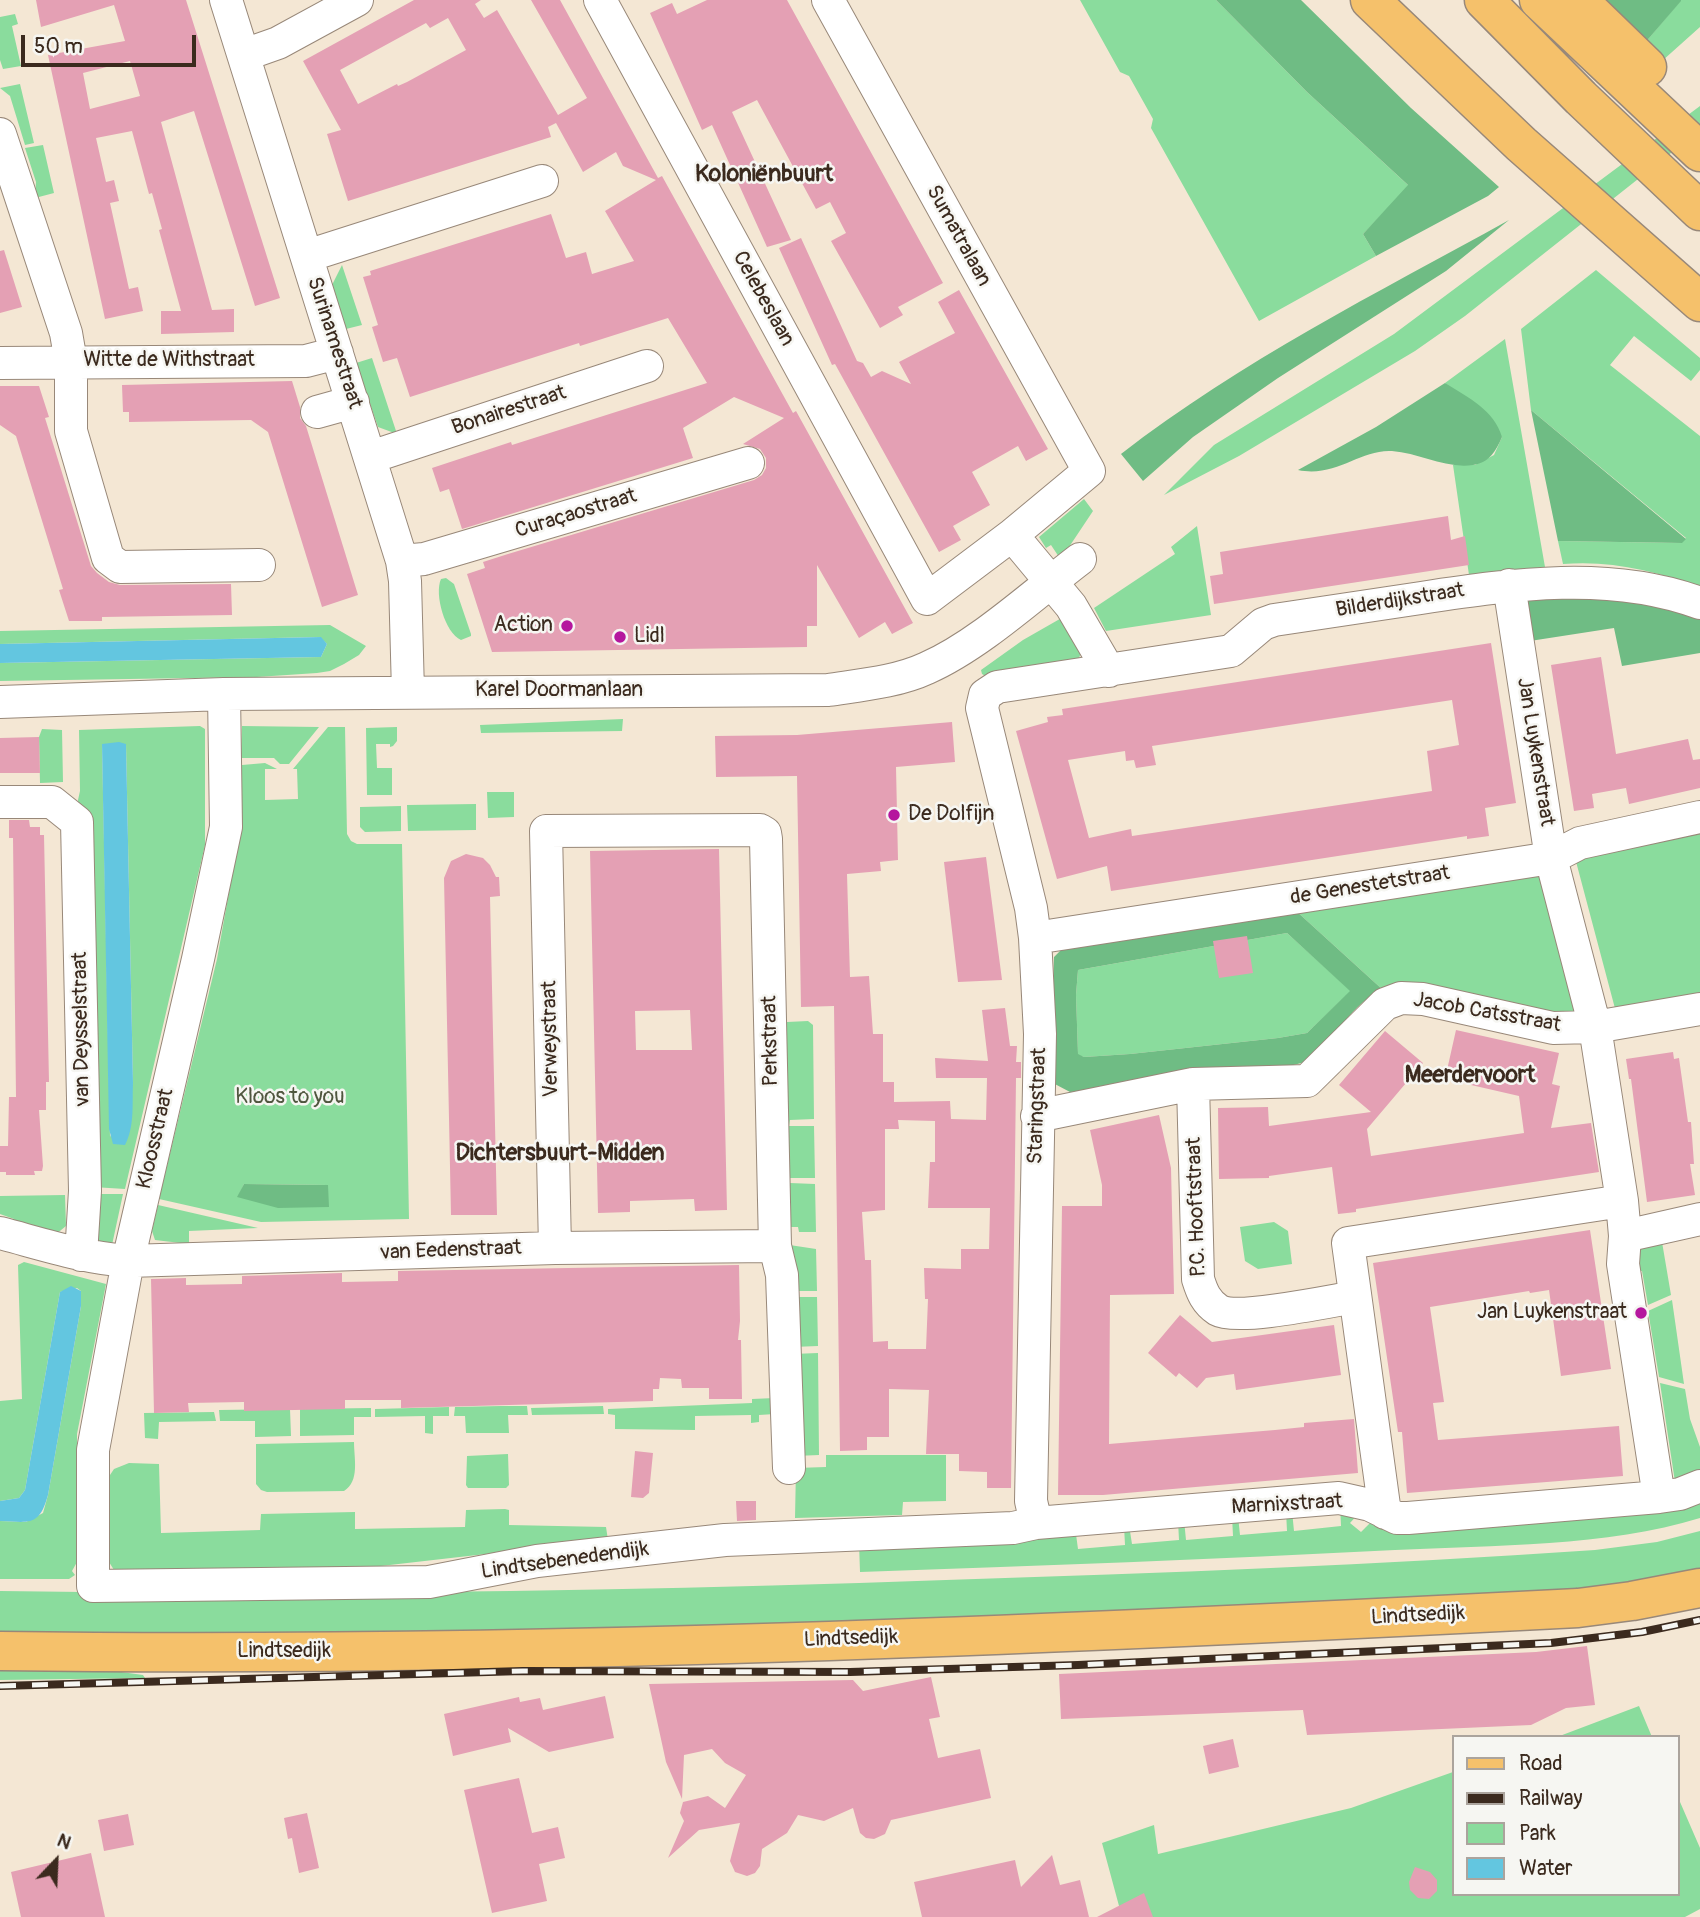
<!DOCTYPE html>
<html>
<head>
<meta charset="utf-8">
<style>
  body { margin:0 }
  #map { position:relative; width:1700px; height:1917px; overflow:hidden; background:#f4e7d4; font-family:Pangolin,sans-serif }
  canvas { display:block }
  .legend { position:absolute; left:1452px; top:1735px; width:228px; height:161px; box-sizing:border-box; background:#f6f6f2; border:2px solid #aba49d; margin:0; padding:9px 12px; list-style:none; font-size:21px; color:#3b2a1e }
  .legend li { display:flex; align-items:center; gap:14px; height:35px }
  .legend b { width:35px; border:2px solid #aba49d }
  .north { position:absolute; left:21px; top:1826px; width:70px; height:70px; -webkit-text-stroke:5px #f6f6f2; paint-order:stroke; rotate:23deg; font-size:19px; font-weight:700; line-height:28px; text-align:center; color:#3b2a1e }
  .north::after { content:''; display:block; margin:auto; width:24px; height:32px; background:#3b2a1e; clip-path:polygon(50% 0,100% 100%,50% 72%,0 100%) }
  .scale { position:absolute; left:21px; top:35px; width:175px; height:32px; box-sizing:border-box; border:4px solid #3b2a1e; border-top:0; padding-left:9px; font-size:21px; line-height:24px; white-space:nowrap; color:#3b2a1e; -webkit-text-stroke:5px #f6f6f2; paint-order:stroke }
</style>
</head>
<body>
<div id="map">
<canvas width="1700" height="1917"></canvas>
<ul class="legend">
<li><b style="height:9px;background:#f5c16b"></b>Road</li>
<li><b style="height:9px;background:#3b2a1e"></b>Railway</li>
<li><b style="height:19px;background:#8adc9d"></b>Park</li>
<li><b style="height:19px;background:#63c6e0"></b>Water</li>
</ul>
<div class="north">N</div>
<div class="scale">50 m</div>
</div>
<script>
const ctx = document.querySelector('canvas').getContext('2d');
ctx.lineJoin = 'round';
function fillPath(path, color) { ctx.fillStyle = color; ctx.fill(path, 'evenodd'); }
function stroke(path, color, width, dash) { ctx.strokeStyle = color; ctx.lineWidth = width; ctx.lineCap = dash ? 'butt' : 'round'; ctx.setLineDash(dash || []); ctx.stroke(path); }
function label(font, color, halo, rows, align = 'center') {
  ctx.font = font + ' Pangolin,sans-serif'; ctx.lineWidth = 5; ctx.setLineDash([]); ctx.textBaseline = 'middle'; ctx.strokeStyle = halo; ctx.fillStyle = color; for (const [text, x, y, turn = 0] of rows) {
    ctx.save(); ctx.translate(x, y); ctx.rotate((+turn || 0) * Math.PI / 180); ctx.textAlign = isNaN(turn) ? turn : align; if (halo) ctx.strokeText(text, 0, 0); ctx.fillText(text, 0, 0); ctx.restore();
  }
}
const green = new Path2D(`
  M1080 0H1216L1307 92 1409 186 1363 234 1376 256 1259 321 1151 128 1153 119 1129 76 1120 72Z
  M1681 0H1700V27L1662 61 1644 44Z
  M15 14 18 24 12 26 21 66 3 69 0 60V17Z
  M20 84 34 143 25 145 10 96 0 88Z
  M1700 106V130L1465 316 1415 351 1239 456 1164 495 1214 445 1394 334Z
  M43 145 54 193 35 198 36 182 25 148Z
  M342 265 362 325 346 329 332 285Z
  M1596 270 1700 358V370L1691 381 1634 336 1610 365 1700 436V587C1655 571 1611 560 1563 564L1558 541 1681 543 1686 538 1531 410 1521 329Z
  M1505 339 1545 567 1469 575 1453 465H1475L1494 455 1502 437 1445 383Z
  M372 358 397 434 378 427 356 363Z
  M1084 499 1093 511 1065 553 1059 557 1051 545 1046 548 1039 537Z
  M1197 526 1211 615 1106 631 1094 608 1175 554 1171 547Z
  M446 578 454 584 471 634V636L461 640C445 633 434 594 441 579Z
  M1065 616 1082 650 1079 658 1073 664 991 679 982 674 981 670 1023 640Z
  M330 625 366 646 359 655 344 664 330 671 317 673 257 677 0 681V663L321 657 327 644 320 637 0 644V631Z
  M623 719 622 731 481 733 480 725Z
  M200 726 205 729V845L125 1189 93 1187 98 1131V1065L91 1058 78 800 80 791 79 730ZM102 744H126L133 1083 110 1137Z
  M242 726 319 727 289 764H280L274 758H241Z
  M328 727H345L347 834 351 841 357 844H402L409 1219 261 1222 159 1199 217 959 242 820V765L265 763 277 769H265V800L298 799 297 769H293ZM244 1184 328 1185 238 1197Z
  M397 727V741L393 746 390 747V744H376L377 768H392V795H367L366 728Z
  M42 729 62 730 63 782 40 783 39 737Z
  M487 792H514V817L488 818Z
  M476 804V830L408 831 407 805Z
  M401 806V831L365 832 360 827V807Z
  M1700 832V1004L1617 1016 1574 854 1619 843 1630 849Z
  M1535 873 1549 880 1579 1003 1573 1014 1565 1018 1383 990 1294 909Z
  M1287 933 1351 991 1307 1033 1278 1038 1130 1054 1084 1057 1078 1055 1076 995 1078 970Z
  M808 1021 813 1025 814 1119 790 1120 789 1126H814L815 1178H790V1183L815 1184 816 1232H799L798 1227H783L789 1203 787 1065 780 1058V1028H787V1022Z
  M93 1194H123L112 1245 95 1242Z
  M65 1195 66 1226 55 1235 17 1226 14 1219 0 1214V1196Z
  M158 1205 258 1228 189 1231V1244L155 1240 152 1231Z
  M1274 1222 1288 1231 1292 1264 1258 1269 1245 1261 1240 1227Z
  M1662 1242 1671 1295 1648 1305 1642 1271H1639L1631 1249Z
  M783 1244 816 1249 817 1291H792Z
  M24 1262 106 1284 77 1434V1562L72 1571 75 1575 69 1579H0V1521L26 1522 43 1513 48 1495 81 1306V1291L77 1288 60 1292 25 1490 19 1498 0 1501V1401L22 1399 18 1265Z
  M792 1297H817L818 1346 793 1347Z
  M1672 1300 1684 1384 1659 1377 1648 1311Z
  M818 1353 819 1455 795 1456 793 1354Z
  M1660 1383 1685 1389 1690 1419 1700 1447V1472L1675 1482Z
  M775 1398V1414L759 1415V1422L751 1423V1415L695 1416V1430L615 1429V1415L608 1414V1409L752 1403V1399Z
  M501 1406H527L528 1415H508L509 1433H466L465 1416H454L455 1407Z
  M603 1406 604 1414 532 1415 531 1408Z
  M449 1407V1416H433V1434L425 1433V1416L375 1417V1409Z
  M371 1408V1417H354V1435L300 1436V1409Z
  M290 1409 291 1436 255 1437V1421H220L219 1410Z
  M214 1412 216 1421 159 1422 158 1439 145 1438 144 1413Z
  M354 1442C354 1459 360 1481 344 1491L267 1492 261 1490 256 1484V1444Z
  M508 1454 509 1485 506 1488H468L466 1485 467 1456Z
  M826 1455H946V1501L903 1502 902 1515 795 1518 796 1468 826 1467Z
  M129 1463 159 1464 161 1533 260 1530 261 1514 355 1512V1529L465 1527 466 1510 505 1509 509 1510V1525L606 1527 608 1540 346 1570H114L109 1562 108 1478 114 1469Z
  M1700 1495V1518C1607 1547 1493 1545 1395 1550 1217 1559 1038 1566 860 1572L859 1543 1075 1527 1078 1549 1125 1545 1124 1526 1129 1525 1132 1544 1179 1540 1178 1521 1184 1520 1186 1540 1233 1536 1232 1516H1238L1240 1535 1287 1531 1286 1511H1292L1294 1531 1341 1526 1340 1504 1360 1512 1350 1523 1361 1532 1371 1522Z
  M1700 1531V1574L1651 1586 876 1634 0 1639V1591C315 1596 631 1591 946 1580 1163 1573 1379 1565 1595 1550L1657 1542Z
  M0 1665 92 1668 143 1675 145 1678 0 1680Z
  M1639 1706 1652 1737H1557Z
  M1453 1772V1894H1677V1795L1700 1848V1909L1685 1917H1122L1102 1843 1154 1825 1158 1854 1351 1808Z`);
const forest = new Path2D(`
  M1216 0H1301L1411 108 1499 187 1488 196 1376 256 1363 234 1408 185 1307 92Z
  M1596 0H1681V1L1644 44Z
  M1509 220 1446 271 1278 378 1193 437 1143 481 1121 454C1241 361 1377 293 1509 220Z
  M1445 383C1469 398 1494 410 1502 437 1496 451 1489 463 1473 465 1445 469 1420 453 1392 451 1360 449 1336 478 1298 470L1376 427Z
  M1531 410 1686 539 1682 543 1558 541Z
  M1609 594 1700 617V653L1622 666 1614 628 1530 641 1525 598Z
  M1294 909 1383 990C1350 1003 1337 1039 1310 1059 1305 1063 1296 1064 1289 1066L1125 1081 1088 1091 1070 1092 1051 1082 1054 957 1063 948ZM1287 933 1350 991 1307 1033 1278 1038 1130 1054 1084 1057 1078 1054 1076 995 1078 970Z
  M244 1184 328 1185 329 1207 278 1208 237 1197Z`);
const water = new Path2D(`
  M321 637 327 644 321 657 0 663V644Z
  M119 742 126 744 133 1083C132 1103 135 1126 125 1145L113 1144 109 1129 102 744Z
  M71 1286 81 1291V1306L48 1495C39 1527 30 1522 0 1521V1501L19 1498 25 1490 60 1292Z`);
const building = new Path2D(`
  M36 0H186L280 298 255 306 194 111 161 122 212 310 234 309V332L161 334V311H181L159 230 162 229 152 193 149 194 132 131 96 138 106 182 114 180 119 201 110 203 129 289 138 287 143 311 105 319 48 55 125 41 114 5 41 27ZM130 61 140 96 90 109 83 73Z
  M414 0H481L475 4 484 18 497 10 558 115 587 98 531 0H560L658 178 662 176 793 413 796 411 913 623 892 634 885 622 859 638 817 565V626H807V647L492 652 467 574 485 568 483 562 508 554 754 480 762 475 766 468V458L760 449 743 444 784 418 734 397 683 428 693 458 462 529 449 489 440 492 432 468 511 442 512 445 707 383 668 318 580 346 579 343 410 397 397 358 383 362 372 327 378 325 363 277 371 275 370 271 551 214 566 258 586 252 592 274 634 261 605 211 656 180 623 166 616 152 583 172 556 123 548 127 551 137 348 201 327 134 341 130 303 61ZM448 18 466 50 407 82 398 86 397 84 358 104 340 70 426 23 430 28Z
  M707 0H787L943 283 898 307 903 315 880 328 831 241 846 233 830 202 816 209 757 100 732 112 791 240 767 247 712 125 702 130 650 13 672 3 677 14Z
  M801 238 857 361 863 363 871 377 882 371 911 384 899 362 955 333 938 302 959 290 1048 449 1026 461 1018 446 972 472 990 505 953 526 961 540 939 552 835 364 832 365 779 248Z
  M4 250 22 307 0 313V251Z
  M292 381 300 407V418L306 426 358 595 322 607 268 432 251 420 129 422V412H123L122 385Z
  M0 386H39L49 417 45 418 91 566 97 573 109 582 120 585 231 584 232 615 102 617V621H69L59 590 63 589 16 436 0 425Z
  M1448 516 1451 540 1465 536 1469 565 1214 604 1210 576 1223 574 1220 552Z
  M1491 643 1516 803 1485 808 1489 836 1467 839V836L1448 839 1111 891 1107 866 1057 879 1016 731 1048 722 1047 717 1063 715 1062 709ZM1452 700 1459 745 1427 751 1432 791 1132 836 1131 829 1089 838 1068 760 1125 751 1126 761 1134 760 1136 768 1156 765 1152 746Z
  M1601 657 1616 754 1688 739 1693 760 1700 759V788L1629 804 1626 788 1592 794 1594 808 1574 811 1551 665Z
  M952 722 955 762 896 767 898 860 880 862 881 871 847 874 850 977 869 976 873 1034H883V1082H894V1102L950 1101 951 1119 986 1120 987 1078H936L935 1058 988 1061 982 1010 1005 1008 1010 1046H1017L1016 1062H1021V1078H1016L1011 1488H987V1472L959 1471V1454H926L929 1390 889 1389V1437H867V1450L840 1451 834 1006 801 1007 797 776 716 777 715 736 797 735ZM898 1120 935 1121V1162H930L928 1208H990L989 1249H961V1269L924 1268 925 1299H928L926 1349H888V1341L873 1342 871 1260H865L862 1212 885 1210V1129H899Z
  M39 737 40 773H0V738Z
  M9 820H29L30 827H40V835H44L49 1082H46V1110H39L43 1166 42 1171H34L35 1175H6V1172H0V1146H8L9 1097H16L13 838H9Z
  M719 849 727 1210 695 1211 694 1199 630 1201V1212L598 1213 590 851ZM690 1010 692 1050H636L635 1011Z
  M466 854 483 858 490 865 496 877H499L500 896 490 897 497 1215H451L444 878 451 861Z
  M986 857 1002 980 958 982 944 862Z
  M1247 936 1253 973 1219 978 1213 941Z
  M1456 1030 1559 1053 1552 1084 1560 1086 1551 1128 1591 1123 1599 1172 1356 1209V1212L1338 1214 1332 1167 1269 1176V1178L1219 1179 1218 1108 1268 1107 1269 1126 1371 1112 1339 1085 1385 1031 1423 1063 1367 1129 1371 1156 1524 1133 1519 1096 1445 1079Z
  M1673 1052 1674 1059 1679 1058 1687 1115 1688 1122H1691L1694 1164H1690L1695 1195 1647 1202 1631 1079H1629L1626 1059Z
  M1159 1115 1171 1168 1174 1294 1110 1295 1109 1444 1275 1430 1304 1427V1423L1354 1419 1358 1473 1103 1495H1058L1062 1206H1102V1185L1090 1130Z
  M1590 1230 1611 1369 1561 1376 1549 1290 1530 1293 1529 1291 1430 1307 1444 1402 1433 1403 1438 1440 1619 1426 1623 1476 1407 1493 1402 1432H1398L1373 1263Z
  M739 1265 740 1321 738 1340H741L742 1399H709V1388H682L681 1379 660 1378 659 1389H653V1401L401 1408V1400H345V1409L244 1411V1402L188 1403 189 1412 154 1413 151 1279 186 1278V1285L242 1284V1276L342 1273V1282L398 1281V1271Z
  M1180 1315 1212 1342 1334 1325 1341 1375 1236 1390 1234 1374 1206 1378 1197 1388 1179 1373 1176 1377 1148 1353Z
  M635 1451 653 1453 649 1493 643 1498 631 1497Z
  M736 1501H756V1520L737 1521Z
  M1587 1646 1595 1705 1566 1708 1531 1725 1307 1735 1303 1710 1061 1719 1059 1674 1536 1652Z
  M931 1677 940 1717 929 1719 938 1758 980 1749 991 1798 891 1820 885 1834 874 1839 866 1838 860 1833 853 1808 824 1821 798 1815 787 1833 762 1849 760 1866 755 1873 747 1876 735 1872 730 1861 740 1823 699 1830 668 1858 684 1821 680 1813 683 1802 708 1796 725 1808 746 1775 725 1763 712 1749 684 1755 682 1799 666 1762 649 1684 853 1680 863 1691Z
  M605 1696 614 1738 549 1752 508 1728 511 1742 453 1756 444 1714 519 1697 520 1702 540 1698 543 1710Z
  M1233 1739 1239 1767 1209 1774 1203 1746Z
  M519 1778 532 1833 558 1827 565 1858 539 1864 547 1901 492 1913 464 1790Z
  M307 1813 319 1868 299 1873 292 1838 288 1839 284 1818Z
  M128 1814 134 1845 104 1851 98 1820Z
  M91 1853 105 1917H21L11 1872Z
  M1052 1855 1060 1885 1080 1880 1089 1917H922L914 1882 1015 1860 1021 1887Z
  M1415 1867 1430 1872 1437 1880V1891L1429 1899 1418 1898 1410 1890 1409 1882Z
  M1144 1893 1153 1917H1097Z`);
const minor = new Path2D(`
  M226 0 402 561 405 581 408 692
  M600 0 927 599 1012 535 1089 471 828 0
  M244 55 278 43 357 0
  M0 134 66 333 71 362V431L108 558 120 567 259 565
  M307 256 542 181
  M0 363 306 361 337 353
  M317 412 353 402
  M371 457 647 366
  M1012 535 1071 606 1109 671
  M402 561 424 559 748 463
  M1509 585 1551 858 1595 1027 1622 1201 1625 1236 1623 1264 1659 1497
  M224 694 226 827 198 959 128 1261 93 1450V1586L429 1582 537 1561 725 1540 1013 1528 1036 1523 1339 1498 1370 1505 1397 1518H1408L1659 1497 1680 1494 1700 1486
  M0 702 224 694 828 690C861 685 897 682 927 668 979 645 1034 594 1080 559
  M0 802H52L77 822 85 1191 81 1255
  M1035 938 1551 858 1580 843 1700 817
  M1193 1084 1198 1279C1202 1292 1206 1302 1218 1310 1237 1321 1330 1301 1355 1297
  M1037 1116 1193 1084 1307 1081 1385 1004 1401 998 1423 999 1553 1028 1595 1027 1700 1009
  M0 1233C42 1244 84 1258 128 1261L555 1248 775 1246
  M1625 1236 1700 1219
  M555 1248 546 831 760 830 765 833 766 839 775 1246 782 1275 789 1468
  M1385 1513 1348 1243 1622 1201
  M1036 1523 1031 1501 1040 1034 1035 938 1031 908 982 708 985 695 997 687 1231 651 1263 624 1274 620C1323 613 1372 605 1421 598 1514 584 1610 570 1700 603`);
const major = new Path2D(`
  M0 1651C526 1658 1053 1635 1578 1608L1632 1601 1700 1588`);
const highway = new Path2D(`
  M1370 0 1521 144 1700 302
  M1484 0 1581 98 1700 211
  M1539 0 1700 152
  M1578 0 1647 67`);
const rail = new Path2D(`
  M0 1686 523 1671 850 1672 1078 1665 1551 1643 1642 1632 1700 1620`);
const markers = [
  [567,626,7,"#b5179e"],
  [620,637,7,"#b5179e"],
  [894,815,7,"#b5179e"],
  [1641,1313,7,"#b5179e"]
];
const streetNames = [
  ["Sumatralaan",958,236,61],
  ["Celebeslaan",763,299,61],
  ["Surinamestraat",334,343,72],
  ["Witte de Withstraat",169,361],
  ["Bonairestraat",509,411,-18],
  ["Curaçaostraat",576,514,-17],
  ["Bilderdijkstraat",1400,601,-9],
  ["Karel Doormanlaan",559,691],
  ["Jan Luykenstraat",1535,752,81],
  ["de Genestetstraat",1370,886,-9],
  ["Jacob Catsstraat",1487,1013,10],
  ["van Deysselstraat",82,1029,-91],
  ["Verweystraat",551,1039,-91],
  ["Perkstraat",771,1041,-91],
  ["Staringstraat",1038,1106,-88],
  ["Kloosstraat",156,1139,-77],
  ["P.C. Hooftstraat",1197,1207,-92],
  ["van Eedenstraat",451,1251,-2],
  ["Marnixstraat",1287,1505,-3],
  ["Lindtsebenedendijk",565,1561,-8],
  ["Lindtsedijk",1418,1616,-3],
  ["Lindtsedijk",851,1639,-2],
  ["Lindtsedijk",284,1652]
];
const poiNames = [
  ["Action",553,626],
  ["Lidl",634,637,"left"],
  ["De Dolfijn",908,815,"left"],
  ["Jan Luykenstraat",1627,1313]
];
const parkNames = [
  ["Kloos to you",290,1098]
];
const neighbourhoodNames = [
  ["Koloniënbuurt",764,175],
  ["Meerdervoort",1470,1076],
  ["Dichtersbuurt-Midden",560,1154]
];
fillPath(green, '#8adc9d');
fillPath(forest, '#6fbc84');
fillPath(water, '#63c6e0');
fillPath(building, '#e4a0b4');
stroke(minor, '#988879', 34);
stroke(major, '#988879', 41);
stroke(highway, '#988879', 41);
stroke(minor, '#fff', 32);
stroke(major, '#f5c16b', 38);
stroke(highway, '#f5c16b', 38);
stroke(rail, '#3b2a1e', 8);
stroke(rail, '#f6f6f2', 5, [16]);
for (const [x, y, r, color] of markers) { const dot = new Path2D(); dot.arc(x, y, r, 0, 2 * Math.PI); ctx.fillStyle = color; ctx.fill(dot); stroke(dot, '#f6f6f2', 2.5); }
label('21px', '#3b2a1e', '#f6f6f2', streetNames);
label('21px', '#3b2a1e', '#f6f6f2', poiNames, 'right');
label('21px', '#4f563e', '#f6f6f2', parkNames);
label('bold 23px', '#3b2a1e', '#f6f6f2', neighbourhoodNames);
</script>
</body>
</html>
